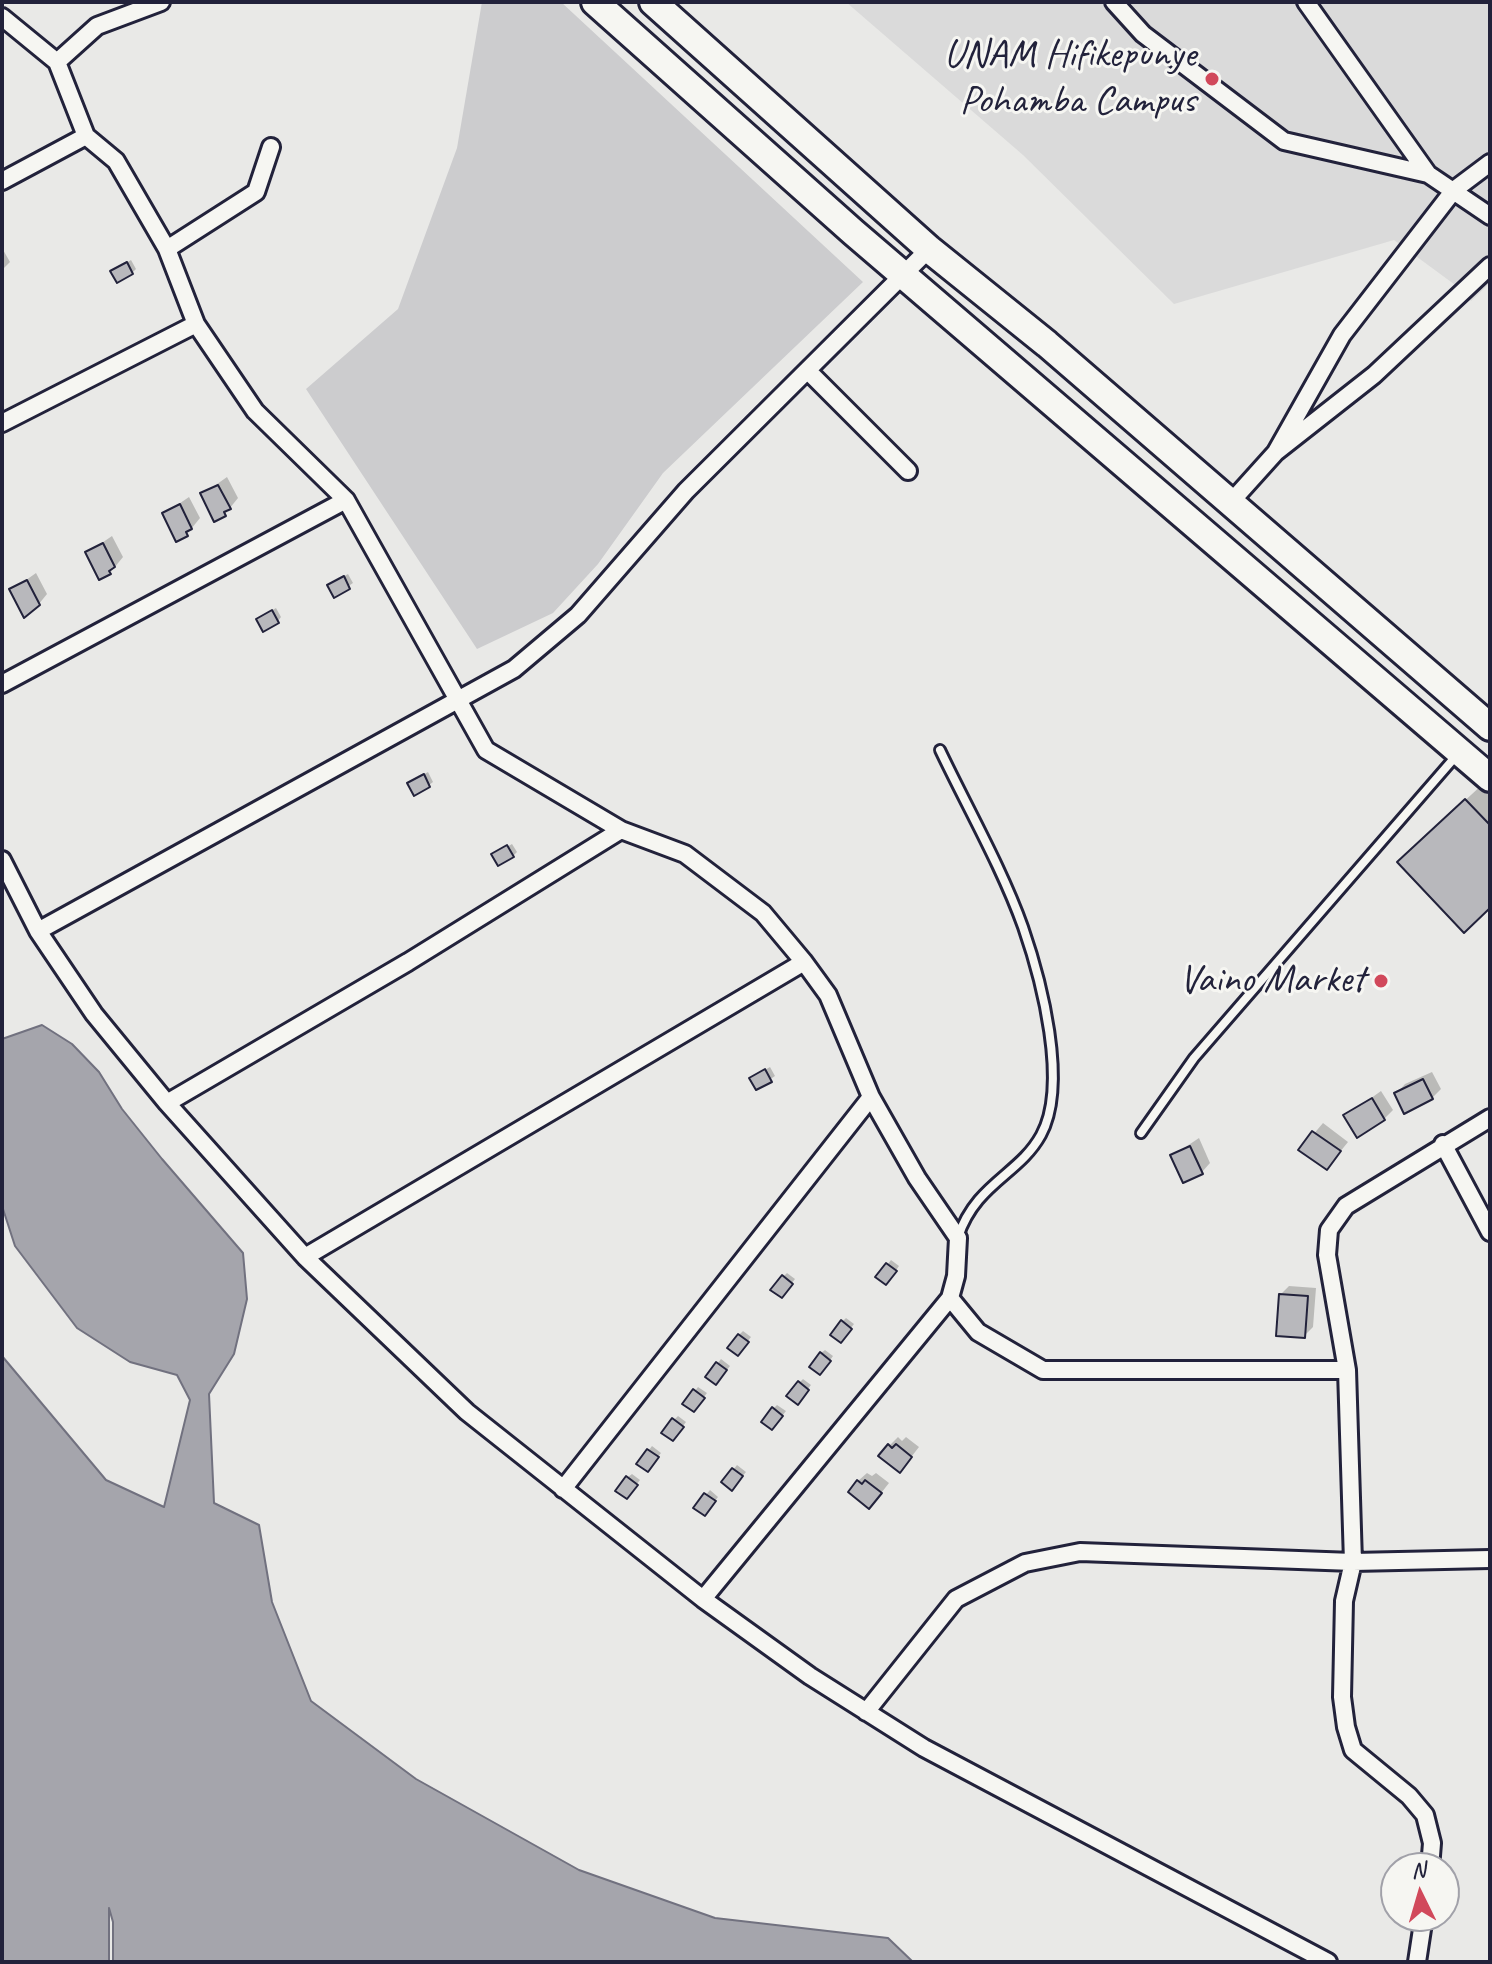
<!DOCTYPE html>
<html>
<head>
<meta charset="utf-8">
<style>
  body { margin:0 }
  #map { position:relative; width:1492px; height:1964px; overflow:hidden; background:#e9e9e7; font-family:Caveat,sans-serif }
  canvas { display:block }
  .frame { position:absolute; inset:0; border:4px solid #22223b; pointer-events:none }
  .north { position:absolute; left:1380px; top:1852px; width:80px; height:80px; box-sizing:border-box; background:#f6f6f2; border:2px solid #a1a1a9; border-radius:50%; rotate:355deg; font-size:22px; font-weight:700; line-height:32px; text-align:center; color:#22223b }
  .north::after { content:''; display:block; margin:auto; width:28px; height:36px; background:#d1495b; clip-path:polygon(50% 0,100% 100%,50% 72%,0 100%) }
</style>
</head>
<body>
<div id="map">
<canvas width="1492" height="1964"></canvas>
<div class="frame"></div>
<div class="north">N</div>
</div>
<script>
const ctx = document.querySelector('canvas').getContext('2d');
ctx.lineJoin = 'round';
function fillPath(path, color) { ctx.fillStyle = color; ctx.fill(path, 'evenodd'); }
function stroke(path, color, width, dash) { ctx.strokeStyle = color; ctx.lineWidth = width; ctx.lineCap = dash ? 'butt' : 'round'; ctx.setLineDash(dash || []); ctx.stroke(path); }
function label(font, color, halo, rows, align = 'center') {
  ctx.font = font + ' Caveat,sans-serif'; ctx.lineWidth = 6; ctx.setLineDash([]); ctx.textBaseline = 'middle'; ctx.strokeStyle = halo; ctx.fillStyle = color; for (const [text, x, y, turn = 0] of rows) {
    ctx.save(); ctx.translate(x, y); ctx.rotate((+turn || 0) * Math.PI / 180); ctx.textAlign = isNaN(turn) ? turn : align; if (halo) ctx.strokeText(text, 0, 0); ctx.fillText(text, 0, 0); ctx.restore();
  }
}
const built = new Path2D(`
  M846 2H1490V283L1471 301 1462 290 1394 240 1174 304 1023 155Z`);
const green = new Path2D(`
  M482 2H561L863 282 663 473 598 564 553 613 477 649 306 389 398 309 457 148Z`);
const water = new Path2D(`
  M42 1025 72 1044 99 1072 122 1109 162 1159 243 1253 247 1299 234 1354 209 1394 214 1503 259 1525 272 1602 311 1701 416 1779 579 1870 715 1918 888 1938 913 1962H113V1922L109 1908V1962H2V1356L106 1480 164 1507 190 1400 177 1375 130 1362 77 1328 15 1246 2 1206V1039Z`);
const shadow = new Path2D(`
  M2 248 10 262 2 270Z
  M131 260 136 269 132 273 113 271Z
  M227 477 238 498 225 514 215 519 203 494Z
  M189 497 200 518 187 534 164 514Z
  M112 536 123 557 110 573 87 553Z
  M36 573 47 594 34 610 25 615 12 590Z
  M348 574 353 583 335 595 334 582Z
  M276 608 281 617 278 621 262 616Z
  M428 772 433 782 429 785 414 780Z
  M1485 782 1490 787V906L1418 844Z
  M512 844 517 852 513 856 495 854Z
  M770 1067 775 1076 757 1088 756 1075Z
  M1432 1072 1441 1089 1432 1098 1397 1093 1405 1084Z
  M1381 1091 1393 1110 1384 1119 1346 1116Z
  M1323 1123 1348 1142 1327 1168 1301 1149Z
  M1199 1138 1210 1163 1202 1172 1172 1156Z
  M891 1260 899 1266 890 1279 878 1277Z
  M787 1273 795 1279 785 1292 783 1277Z
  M1289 1286 1316 1288 1313 1327 1304 1336 1280 1295Z
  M846 1318 854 1324 844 1337 842 1322Z
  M743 1331 751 1337 741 1350 739 1335Z
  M825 1350 833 1356 824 1369 821 1353Z
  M721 1359 730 1366 720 1379 708 1376Z
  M803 1379 811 1385 801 1398 799 1383Z
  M698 1387 707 1393 697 1406 695 1391Z
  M777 1405 786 1411 776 1424 774 1408Z
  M678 1416 686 1422 676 1435 674 1420Z
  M898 1437 902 1441 906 1437 919 1447 908 1461 889 1446Z
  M652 1446 661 1453 651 1466 649 1450Z
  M737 1465 746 1472 736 1484 724 1482Z
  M867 1473 872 1476 876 1473 889 1483 878 1497 858 1481Z
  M632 1474 640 1480 630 1493 628 1477Z
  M710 1490 718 1497 708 1510 696 1507Z`);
const building = new Path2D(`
  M127 262 133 274 117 283 110 271Z
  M218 485 231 509 224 512 226 516 214 522 200 493Z
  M180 504 192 529 186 532 188 536 176 542 162 513Z
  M103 543 115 567 109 571 111 574 99 580 85 552Z
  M344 576 350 589 334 598 327 585Z
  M27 580 40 605 24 618 9 589Z
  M272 610 279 623 263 632 256 619Z
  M424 774 430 787 414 796 407 783Z
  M1465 799 1490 825V908L1464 933 1397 862Z
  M507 845 514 857 498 866 491 854Z
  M765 1069 772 1082 756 1090 749 1078Z
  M1423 1079 1433 1099 1404 1114 1394 1093Z
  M1372 1098 1385 1120 1357 1138 1343 1115Z
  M1312 1131 1341 1151 1327 1170 1298 1150Z
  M1190 1146 1203 1174 1183 1183 1170 1155Z
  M886 1263 897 1271 886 1285 875 1277Z
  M782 1275 793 1284 782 1298 770 1290Z
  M1279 1294 1308 1296 1305 1338 1276 1336Z
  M841 1320 852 1329 841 1343 830 1335Z
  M738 1334 749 1342 738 1356 727 1348Z
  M820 1352 831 1361 820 1375 809 1367Z
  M716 1362 727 1370 716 1385 705 1377Z
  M798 1381 809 1390 798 1405 786 1396Z
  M693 1389 705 1398 694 1412 682 1404Z
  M772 1407 783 1416 772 1430 761 1422Z
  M672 1418 684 1427 673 1441 661 1433Z
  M888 1444 892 1448 896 1444 912 1457 900 1473 878 1456Z
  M647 1449 659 1457 648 1472 636 1464Z
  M732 1468 743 1476 732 1491 721 1482Z
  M626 1476 638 1485 627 1499 615 1491Z
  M857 1480 862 1484 865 1480 882 1493 869 1509 848 1492Z
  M704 1493 716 1501 705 1516 693 1508Z`);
const lane = new Path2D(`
  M940 750C967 807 1002 868 1023 927 1041 979 1069 1084 1041 1135 1019 1175 976 1183 958 1237
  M1141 1133 1194 1058 1456 756`);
const street = new Path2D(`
  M1114 2 1143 34 1284 141 1428 174 1490 216
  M1306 2 1428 174
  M2 17 57 62 86 136 116 161 167 249 196 324 255 411 346 500 486 750 621 830 685 854 763 913 804 962 828 995 871 1097 917 1178 958 1238 956 1276 950 1298 703 1599
  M57 62 97 26 161 2
  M2 181 86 136
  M167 249 256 192 271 147
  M808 371 908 471
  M2 423 196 324
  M1276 452 1342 335 1454 190 1490 163
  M1231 502 1276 452 1374 375 1490 266
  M2 684 346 500
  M2 860 38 931 94 1014 167 1103 305 1257 467 1412 703 1599 810 1676 924 1748 1328 1962
  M38 931 514 669 578 615 686 491 929 249
  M167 1103 408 962 621 830
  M1443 1144 1490 1232
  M305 1257 804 962
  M950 1298 978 1332 1043 1370H1347
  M563 1489 871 1097
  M866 1712 956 1599 1025 1563 1080 1552 1353 1562 1490 1559
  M1430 1868 1432 1843 1425 1815 1409 1796 1353 1750 1346 1727 1342 1697 1344 1601 1353 1562 1347 1370 1327 1255 1329 1230 1346 1206 1490 1118
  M1417 1962 1424 1916`);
const primary = new Path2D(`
  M595 2 853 232 1490 778
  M653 2 929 249 1047 344 1490 727`);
const markers = [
  [1212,79,8,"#d1495b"],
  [1381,981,8,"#d1495b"]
];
const poiNames = [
  ["UNAM Hifikepunye",1196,56],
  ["Pohamba Campus",1196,102],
  ["Vaino Market",1365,981]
];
fillPath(built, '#dadada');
fillPath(green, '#ccccce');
fillPath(water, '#a5a5ac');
stroke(water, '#71717f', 2);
fillPath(shadow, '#0003');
fillPath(building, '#b8b8bc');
stroke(building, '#22223b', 2);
stroke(lane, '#22223b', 14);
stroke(street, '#22223b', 22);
stroke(primary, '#22223b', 32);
stroke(lane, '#f6f6f2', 8);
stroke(street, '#f6f6f2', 16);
stroke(primary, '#f6f6f2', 26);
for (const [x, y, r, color] of markers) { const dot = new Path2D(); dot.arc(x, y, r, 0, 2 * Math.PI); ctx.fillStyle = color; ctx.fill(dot); stroke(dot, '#f6f6f2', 3); }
label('40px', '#22223b', '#f6f6f2', poiNames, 'right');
</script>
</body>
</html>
